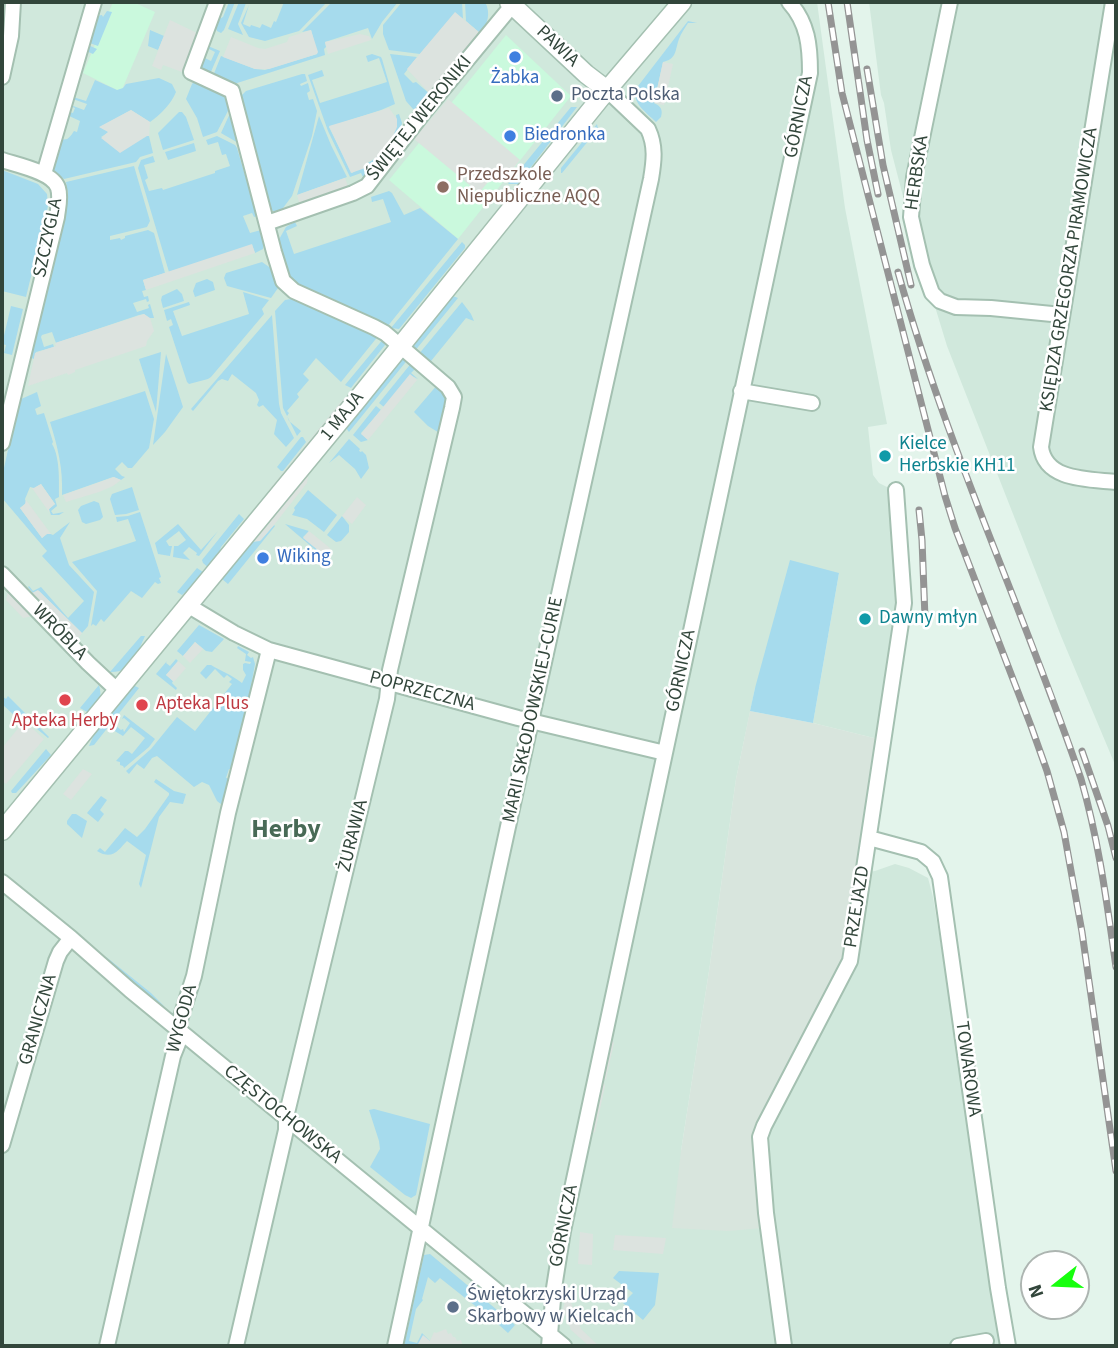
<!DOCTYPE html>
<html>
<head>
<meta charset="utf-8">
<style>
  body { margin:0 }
  #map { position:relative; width:1118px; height:1348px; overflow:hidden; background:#e3f4eb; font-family:"Source Sans 3",sans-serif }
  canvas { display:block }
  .frame { position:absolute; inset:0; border:4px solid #32463b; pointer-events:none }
  .north { position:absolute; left:1020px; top:1250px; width:70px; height:70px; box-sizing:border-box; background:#fff; border:2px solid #adb5b1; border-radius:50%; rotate:252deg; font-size:19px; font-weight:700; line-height:28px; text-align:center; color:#32463b }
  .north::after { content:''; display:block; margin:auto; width:24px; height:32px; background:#17ff0e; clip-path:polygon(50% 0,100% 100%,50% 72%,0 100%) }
</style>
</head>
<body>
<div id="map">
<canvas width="1118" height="1348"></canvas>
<div class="frame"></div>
<div class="north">N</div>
</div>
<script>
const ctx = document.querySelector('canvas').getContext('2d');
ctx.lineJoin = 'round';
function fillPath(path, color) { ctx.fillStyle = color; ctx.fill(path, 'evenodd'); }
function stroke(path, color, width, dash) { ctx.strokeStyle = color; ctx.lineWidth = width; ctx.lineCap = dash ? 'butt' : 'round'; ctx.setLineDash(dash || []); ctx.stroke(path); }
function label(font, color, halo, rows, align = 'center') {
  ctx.font = font + ' "Source Sans 3",sans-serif'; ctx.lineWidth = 5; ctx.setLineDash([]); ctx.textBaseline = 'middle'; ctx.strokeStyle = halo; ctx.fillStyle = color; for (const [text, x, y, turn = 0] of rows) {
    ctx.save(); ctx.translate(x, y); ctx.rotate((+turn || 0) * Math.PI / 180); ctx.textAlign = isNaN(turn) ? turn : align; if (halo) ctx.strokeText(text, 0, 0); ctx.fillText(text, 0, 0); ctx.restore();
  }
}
const residential = new Path2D(`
  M2 2H817L845 208 887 424 868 427 873 475 879 483 891 489 898 603 878 739 813 723 839 573 755 688 736 779 709 971 681 1151 755 1146 846 957 855 874 875 871 895 864 909 868 928 878 933 897 1007 1346H2Z
  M869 2H1116V767L1061 636 947 346 912 231 891 150 884 103 881 95Z`);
const commercial = new Path2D(`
  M113 2H133L155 12 121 92 83 73Z
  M506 35 571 96 458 239 389 180Z`);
const industrial = new Path2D(`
  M750 711 813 723 878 739 855 874 846 957 755 1136 763 1228 728 1231 672 1228 681 1151 709 971 736 779Z`);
const green = new Path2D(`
  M229 2H235L224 30 221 33 217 31 215 26 217 20 223 17Z
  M239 2 246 3 238 24 243 35 228 29Z
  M284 2H327L299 31 265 41 249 37 241 23 249 5 243 24 250 27 251 25 260 28 262 24 271 28 274 21 276 22Z
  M332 2H398L382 22 372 39 368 28 325 42 326 47 324 49 325 55 234 84 213 76 221 56 255 69 265 70 317 54 311 30 302 32Z
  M402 2H462L463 19 455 13 420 54 389 50 383 34V25Z
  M465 2H485C491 13 488 24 480 33L466 21Z
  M107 11 112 12 98 46 87 42 86 44 97 49 93 54 84 50 97 16 102 15 103 17Z
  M688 21 697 23H688C685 28 681 33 679 39 675 50 677 59 663 62L654 103C661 106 663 110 661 117L656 122C647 113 633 104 635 90Z
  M150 30 164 36 158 50 148 46Z
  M208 46 220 51 210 74 201 69 203 57 211 61 215 52 207 48Z
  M372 54 381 57 382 59 395 104 381 110 329 127 352 173 376 158 397 124 396 115 399 114 402 123 400 132 364 179 361 173 350 177 328 131 308 75 322 70 324 76 312 80 320 103 387 82 379 58 368 62 366 56Z
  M390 54 417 57 404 74 413 83 416 82 431 95 418 109H413L406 101Z
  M302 74H305L307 81 300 84 301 86 308 83 310 91 307 93 309 100 313 99 317 111 312 136 292 196 280 212C275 213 271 210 268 207L239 98 246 91Z
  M159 78 172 84 176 92C171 104 161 114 150 122L131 110 100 127 109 132 101 137 149 136 153 153 140 157 136 162 64 179 53 170 51 166 61 139C68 141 70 137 74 131L77 132 80 121 67 115 66 111 73 113 75 108 67 105 68 104 84 110 87 104 70 98V96L86 101 95 80 117 90 123 88 126 84Z
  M194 82C208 85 226 93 230 107L217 132 203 137 197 118 186 99 192 84Z
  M571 107H577L518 184H508Z
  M231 111 240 144 221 133Z
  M179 112H182L186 117 194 140 163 150 158 133Z
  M319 116 331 145 347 177 297 195Z
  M597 124 598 129 562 173H561V168Z
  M217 136 235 145 237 148 257 216 254 217 252 213 243 216 250 233 261 230 264 241 263 249 255 253 252 245 169 272 138 168 141 160 153 156 155 162 144 165 148 178 145 180 149 191 162 188 163 190 215 173V171L230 166 226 154 222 155 218 142 208 145 206 140Z
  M194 143 196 151 168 160 165 152Z
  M134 166 150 221 147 227 110 236V240L120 238 121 240 125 238V236L148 230 154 233 165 273 143 280 146 290 142 291 144 297 148 296 149 301 147 302 146 299 133 303 137 312 149 308 148 305 150 304 154 318H149L144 314 139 315 56 343 52 332 42 335 41 337 44 347 53 344 54 347 36 352 34 359 29 357 68 194 66 182Z
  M2 170 38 184 47 194 48 206 26 297 2 291Z
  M389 191 392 193 404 215 420 208 458 239 387 327 296 287 287 276 277 243 286 227 295 222 297 226 286 231 294 254 391 222 383 199 372 202 371 197Z
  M462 242 465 245V248L399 329 391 328Z
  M262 262 272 269 278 288 271 298 227 286 224 278 226 273Z
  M207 279 213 282 215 290 195 297 193 291 196 283Z
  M177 289 182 294 184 301 163 308 161 300 162 296Z
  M243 292 269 300 262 309 264 314 211 377 208 379 189 384 187 382 169 327 173 325 171 319 167 321 164 310 189 302 190 305 173 311 182 336 249 314Z
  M453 296 458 298 414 352 411 348Z
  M291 299H298L379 335 341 382 316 358 303 374 309 380 297 394 299 397 287 411 289 413 287 416 289 421 301 431 297 436 283 408 275 311 285 300Z
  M462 302 471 314 474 321 466 318 431 361 435 367 418 355Z
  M11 306 23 309 12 355 4 353 6 345 2 344Z
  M272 315 279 404 281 413 294 438 286 447 274 434 277 420 263 405 259 407 257 405 259 400 256 393 232 374 228 381 222 379 218 381 193 411 191 409Z
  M384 338 385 345 354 384 351 388 345 385Z
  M161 352 156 412 139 359Z
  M166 354 183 407 165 432 153 445Z
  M403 357 409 358 349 432 346 428 349 423Z
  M413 361 418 366 411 373 418 379 410 375 384 407 379 403Z
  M438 384 450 397 441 434 428 426 414 412Z
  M145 391 154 419 149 448 132 468H128L122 462 115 469 122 476 125 477 121 480 113 477 62 495C63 468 58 448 50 422Z
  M37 392 41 406 35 409 37 415 44 413 53 442 52 444C60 457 59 480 59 497L55 499 57 506 51 511 53 514 64 512 59 515H51L49 509 55 504 41 484 34 488 30 487 25 499 26 503 20 508 42 538 48 533 53 535 70 522 60 538 69 565 94 592 88 626 82 633 39 591 33 593 28 587 29 586 33 591 41 587 68 618 84 601 42 556 47 551 2 498V477L19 400Z
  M376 406 381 410 361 433 368 440 361 442 353 435Z
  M301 437H303L306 442 283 471H281L277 467Z
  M349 439 360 449 359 451 361 452 362 451 366 455 369 468 361 479 355 469 339 455 329 463Z
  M132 487 139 510 126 514 115 515 110 499 112 494Z
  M308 490 337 515 324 532 307 519 292 515 295 510 294 508Z
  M94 501 99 503 103 517 100 520 86 524 82 522 78 510 81 506Z
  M140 512 161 577 159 578 161 583 158 584 155 582 142 598 131 591 104 622 101 619 96 626 93 624 91 626 97 591 72 562 136 541 128 519 117 522 116 517 128 516Z
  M239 514 244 519 221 547 217 560 210 569 203 563 202 560Z
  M342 516 349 525V532L341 541 336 542 327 535Z
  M178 524 201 550 218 531 199 556 196 555 197 553 189 547 183 553 190 560 173 557 174 546H178L186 540 179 531 166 541 169 546H172L170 556 158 554 155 543Z
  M285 524 309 531 303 537 324 555 330 550 331 554 326 559Z
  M274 525 275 526 228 584 222 579 249 545 252 542 261 540Z
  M790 560 839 573 813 723 750 711 755 688Z
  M197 568 206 574 182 595 177 592Z
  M199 625 224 639 212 652 206 651 195 642 183 656 177 651Z
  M141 636H145C137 653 132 673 110 672Z
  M238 646 249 652 247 655 251 658 253 657 255 664 251 686 256 689 234 770 229 769 226 778 232 779 226 808 217 801 209 785 202 782 194 787 157 756 152 758 144 769 137 764 129 774 126 771 151 749 177 717 195 731 232 684 229 682 232 679 227 675 224 678 215 669 206 679 200 673 207 665H211C221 671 232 675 242 683L246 675 243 670V664L245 663 250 664 251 662 245 661 246 654 237 648Z
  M176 659 178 661 166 675 173 681 172 683 177 688 176 690 156 674 167 661 166 663 170 666Z
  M99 685C103 700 98 702 89 713L80 708Z
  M133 685 139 688 94 745 89 746 97 728Z
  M2 696 6 699 8 696 49 737 48 738 19 714 16 717 2 704Z
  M124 715 155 739 149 747 124 768 123 766 120 765V762L116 761 125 751H128L132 754 145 738 131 727 123 736 113 730 116 726 121 730 123 729 124 732 130 723 124 718 122 719Z
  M46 749 51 755 16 793H12L11 791Z
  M156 779 174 791 186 794 183 804 170 802 159 817 141 888 139 884 146 855 127 841C119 849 113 861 97 851L100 848 105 852 125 828 137 837 145 829 169 795V793L154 782Z
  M101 796 107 800 100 810 104 814 98 822 87 813Z
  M72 814H76L87 821 82 838 67 824V821Z
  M105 956 151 993 165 1007 135 985Z
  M374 1109 430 1124 416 1195 411 1198 405 1195 370 1167 380 1149 379 1141 369 1110Z
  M430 1254 515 1325 508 1333 498 1324 440 1278 435 1283 428 1277 422 1299 423 1300 416 1309 409 1341 417 1343 422 1333 430 1341H421L419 1344 421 1346H404L424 1255Z
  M619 1271 659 1273 655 1305 643 1320 623 1303 633 1293 613 1278Z`);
const parking = new Path2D(`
  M455 12 480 33 431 95 407 69Z
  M170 20 197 33 182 72 163 65 161 70 152 66Z
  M311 30 318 52 317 54 269 69H255L223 57 231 37 258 48 265 49 287 42 289 37Z
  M360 34 369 36 371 40 328 54 325 42Z
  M663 62 673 64 664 105 654 103Z
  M448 99 520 160 505 179 496 172 479 193 414 139Z
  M389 108 397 119V127L393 136 376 158 368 162V167L351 173 329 126Z
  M131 110 150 122 149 136H147L120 153 101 138 108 132 99 127Z
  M345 178 349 189 300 205 297 195Z
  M252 244 255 253 146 290 143 280Z
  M144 314 150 318 154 331 147 341 146 346 75 370V372L68 375 67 373 28 386 35 353 56 346 55 343Z
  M410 374 417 380 368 440 361 434Z
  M344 398 348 401 273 493 269 490Z
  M309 471 307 483 274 525 260 541 251 542Z
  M114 477 121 480 113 486 99 492 66 502 63 495Z
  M41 484 55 504 49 509V512L32 488H34Z
  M357 497 366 505 352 524 342 516Z
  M26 500 51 534H47L42 538 20 508 25 504Z
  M309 531 330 548V550L324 555 303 538Z
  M38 590 82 633 76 641 30 594Z
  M8 591 33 616 23 618 6 600Z
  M195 642 203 649 190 663 183 656Z
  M178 661 186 668 174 682 166 675Z
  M24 721 44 739 6 784 2 781V748Z
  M83 769 92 774 71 800 63 794Z
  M610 1037 614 1043 606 1079 603 1081 605 1086 595 1132 589 1136Z
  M580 1232 593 1234 592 1265 578 1264Z
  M615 1235 666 1238 663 1254 613 1250Z
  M569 1297 581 1329 599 1346H589L571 1330 563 1309 565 1301 568 1299Z
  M446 1329 448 1334 451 1333 453 1337H455L457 1341 461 1340 463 1346H467H421L418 1344 423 1335 430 1341 434 1332 436 1333Z`);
const minor = new Path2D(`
  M217 2 191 72 232 91 274 252 283 281 294 291 374 327 385 333 448 387 454 397 452 408 390 670 387 699 286 1117V1130L236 1346
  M950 2 914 177 911 217 922 265 932 293 940 301 956 307 991 308 1062 315
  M1113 2 1041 447C1045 481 1089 479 1116 482
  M2 77 11 36 13 2
  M2 160C17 165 53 172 58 188 61 197 58 208 57 217L2 443
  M44 174 94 2
  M267 223 353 193 367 186 424 112 515 2
  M741 391 812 403
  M2 574 88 663 118 691
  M189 606 234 633 269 650 518 718 665 753
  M869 838 921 852 933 862 940 877 998 1288 1008 1346
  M2 882 71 938 130 990 564 1346
  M2 1145 56 961 60 952 71 938
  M107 1346 168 1078 173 1056 179 1041V1023L194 976 228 813 269 650
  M395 1346 531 721 651 179C654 161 656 146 648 129L607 90
  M549 1346 554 1288 563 1231 810 73C810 46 808 23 789 2
  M784 1346 766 1213 760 1137 764 1126 850 961 904 603 896 490
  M958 1346 986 1341`);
const tertiary = new Path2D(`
  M509 2 586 74 607 90
  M2 831 357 400 607 90 682 2`);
const rail = new Path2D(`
  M828 2 842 93 945 496 955 528 1031 726 1047 771 1064 832 1082 932 1116 1171
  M847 2 867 140 878 194
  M867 69 883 165 911 285
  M898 272C946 445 1023 609 1081 779 1099 841 1107 904 1116 967
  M919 510 922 540 925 618
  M1082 751 1108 826 1116 858`);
const markers = [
  [515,57,7,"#3f7fe0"],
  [557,96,7,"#5c6f8a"],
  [510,136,7,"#3f7fe0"],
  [443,187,7,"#8d6e63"],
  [885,456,7,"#0f9aa8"],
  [263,558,7,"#3f7fe0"],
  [865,619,7,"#0f9aa8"],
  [65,700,7,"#e0444e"],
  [142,705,7,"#e0444e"],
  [453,1307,7,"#5c6f8a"]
];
const streetNames = [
  ["PAWIA",557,47,43],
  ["GÓRNICZA",800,117,-79],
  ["ŚWIĘTEJ WERONIKI",420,119,-51],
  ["HERBSKA",918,173,-82],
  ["SZCZYGLA",49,238,-78],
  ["KSIĘDZA GRZEGORZA PIRAMOWICZA",1070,270,-81],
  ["1 MAJA",343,417,-51],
  ["WRÓBLA",59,633,46],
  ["GÓRNICZA",682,671,-78],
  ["POPRZECZNA",422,692,15],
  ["MARII SKŁODOWSKIEJ-CURIE",534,710,-78],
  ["ŻURAWIA",354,836,-76],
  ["PRZEJAZD",858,907,-81],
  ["WYGODA",183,1019,-75],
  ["GRANICZNA",39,1020,-74],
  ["TOWAROWA",967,1069,82],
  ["CZĘSTOCHOWSKA",282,1115,39],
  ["GÓRNICZA",565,1226,-79]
];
const shopNames = [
  ["Żabka",515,79,"center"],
  ["Biedronka",524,136],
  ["Wiking",277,558]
];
const serviceNames = [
  ["Poczta Polska",571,96],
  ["Świętokrzyski Urząd",467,1296],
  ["Skarbowy w Kielcach",467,1318]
];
const educationNames = [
  ["Przedszkole",457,176],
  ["Niepubliczne AQQ",457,198]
];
const cultureNames = [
  ["Kielce",899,445],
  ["Herbskie KH11",899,467],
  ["Dawny młyn",879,619]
];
const healthNames = [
  ["Apteka Plus",156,705],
  ["Apteka Herby",65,722,"center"]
];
const districtNames = [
  ["Herby",286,831]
];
fillPath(residential, '#d0e8dc');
fillPath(commercial, '#caf9dd');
fillPath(industrial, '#d8e5dd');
fillPath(green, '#a6dbed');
fillPath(parking, '#dce3df');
stroke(minor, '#a4c0b1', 18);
stroke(tertiary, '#a4c0b1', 21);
stroke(minor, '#fff', 14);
stroke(tertiary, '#fff', 18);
stroke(rail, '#949494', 7);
stroke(rail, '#fff', 4.5, [13]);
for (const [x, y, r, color] of markers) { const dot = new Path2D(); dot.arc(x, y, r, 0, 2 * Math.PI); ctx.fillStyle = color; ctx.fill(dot); stroke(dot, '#fff', 2.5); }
label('19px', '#32463b', '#fff', streetNames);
label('19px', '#366cbe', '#fff', shopNames, 'left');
label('19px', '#4e5e75', '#fff', serviceNames, 'left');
label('19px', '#785e54', '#fff', educationNames, 'left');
label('19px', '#0d838f', '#fff', cultureNames, 'left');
label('19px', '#be3a42', '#fff', healthNames, 'left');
label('bold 26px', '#486a56', '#fff', districtNames);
</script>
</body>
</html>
